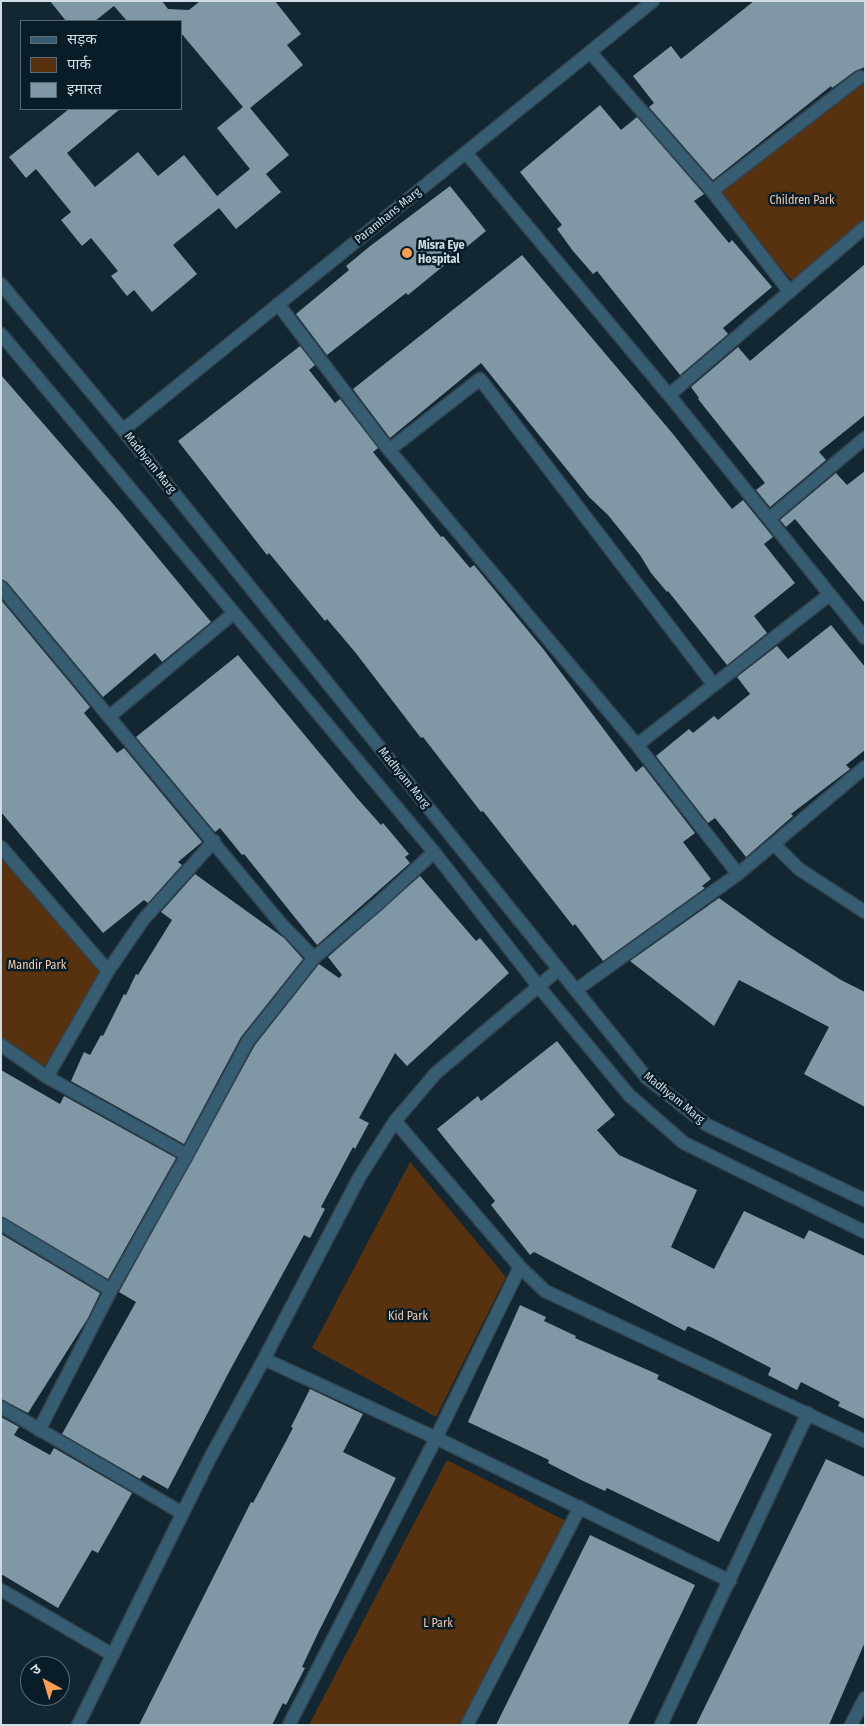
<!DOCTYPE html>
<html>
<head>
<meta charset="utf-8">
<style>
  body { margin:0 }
  #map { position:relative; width:866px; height:1726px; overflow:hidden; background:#122732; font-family:"Fira Sans Condensed","Noto Sans Devanagari",sans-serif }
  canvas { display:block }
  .frame { position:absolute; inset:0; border:2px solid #d1dde5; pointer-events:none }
  .legend { position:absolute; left:20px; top:20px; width:162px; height:90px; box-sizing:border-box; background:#081d28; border:1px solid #586a74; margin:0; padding:6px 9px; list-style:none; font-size:15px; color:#d1dde5 }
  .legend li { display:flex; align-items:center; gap:10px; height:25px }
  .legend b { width:25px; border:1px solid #586a74 }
  .north { position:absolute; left:20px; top:1656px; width:50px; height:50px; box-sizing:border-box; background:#081d28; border:1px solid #586a74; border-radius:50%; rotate:321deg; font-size:14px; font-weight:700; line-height:20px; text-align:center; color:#d1dde5 }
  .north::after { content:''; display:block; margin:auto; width:18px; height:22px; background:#fb9e52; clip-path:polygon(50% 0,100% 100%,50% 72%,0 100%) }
</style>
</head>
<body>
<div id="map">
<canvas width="866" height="1726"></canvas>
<div class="frame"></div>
<ul class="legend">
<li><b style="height:6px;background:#365d72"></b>सड़क</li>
<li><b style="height:14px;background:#58310f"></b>पार्क</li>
<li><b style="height:14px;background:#8098a6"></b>इमारत</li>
</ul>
<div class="north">उ</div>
</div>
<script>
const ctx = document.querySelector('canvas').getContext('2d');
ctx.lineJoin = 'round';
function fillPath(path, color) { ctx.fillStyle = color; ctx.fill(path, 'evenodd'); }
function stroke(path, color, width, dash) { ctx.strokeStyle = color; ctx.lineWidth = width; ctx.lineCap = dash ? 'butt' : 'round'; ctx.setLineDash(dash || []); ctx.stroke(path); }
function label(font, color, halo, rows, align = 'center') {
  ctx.font = font + ' "Fira Sans Condensed",sans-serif'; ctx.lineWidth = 5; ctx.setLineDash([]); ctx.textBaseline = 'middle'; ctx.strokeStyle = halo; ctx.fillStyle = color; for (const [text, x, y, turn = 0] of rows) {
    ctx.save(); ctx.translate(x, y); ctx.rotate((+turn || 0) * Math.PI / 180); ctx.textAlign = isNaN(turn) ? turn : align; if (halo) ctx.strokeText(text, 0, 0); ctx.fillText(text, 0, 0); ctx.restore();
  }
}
const green = new Path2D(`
  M863 83 865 85V227L796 285 712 191Z
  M1 851 108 971 47 1077 1 1045Z
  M410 1162 506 1277 436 1417 312 1348Z
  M447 1460 568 1522 462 1725H309Z`);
const building = new Path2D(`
  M50 1H162L168 9 189 10 200 1H275L301 34 287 45 303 65 250 108 289 155 266 174 281 192 236 229 219 208 173 245 197 274 152 312 134 290 127 296 111 276 118 271 91 238 82 246 61 220 71 212 36 169 26 178 9 157 69 109H120L67 153 95 187 138 152 158 176 184 155 217 196 250 169 217 128 243 107 181 33V21H127L114 6 95 21H66Z
  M754 1H865V67L855 71 832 88 831 86 713 180 649 107 654 103 633 76 671 46 681 59Z
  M600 105 621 130 637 117 704 194 694 201 729 243 732 240 772 287 723 328 728 334 680 375 597 271 593 274 573 251 557 229 562 225 520 172Z
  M450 186 486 231 408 295 406 293 327 355 296 314 349 270 346 266 369 247Z
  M522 255 673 434 732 509 743 500 773 537 764 544 795 583 754 616 767 633 727 665 668 591 667 592 651 573 640 555 608 515 589 497 481 363 390 438 353 389Z
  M865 264V415L819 452 826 460 770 507 756 490 765 483 698 399 699 398 691 387 738 347 750 361Z
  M300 346 315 365 309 370 335 403 340 399 378 448 373 452 441 537 443 536 470 568 474 565 544 650 636 772 643 766 695 833 683 842 711 879 702 886 705 888 603 961 575 924 573 926 483 811 481 812 423 737 421 738 355 652 327 619 325 621 269 553 267 555 178 441Z
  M1 375 121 513 211 622 162 662 155 653 103 697 7 582 1 579Z
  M865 471V603L795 519 786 527 780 520 836 473 847 485Z
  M1 600 90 707 84 713 117 753 124 748 202 842 178 862 182 865 148 903 144 900 103 933 1 812Z
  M831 625 865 667V750L846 765 850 769 791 814 793 816 746 857 715 818 708 823 656 756 689 729 693 733 714 716 718 720 750 694 737 677 777 646 788 659Z
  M238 655 357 798 381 825 383 823 409 854 405 857 410 863 317 945 244 854 242 855 220 828 215 832 136 737Z
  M195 874 284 938 303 959 241 1037 184 1144 71 1081 84 1052 90 1055 101 1035 103 1036 124 994 126 995 136 974 138 975 172 920 161 912Z
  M420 876 476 941 480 938 509 973 407 1066 395 1053 359 1118 369 1123 355 1149 353 1147 321 1207 325 1209 310 1238 304 1235 229 1372 168 1489 143 1475 140 1479 62 1434 136 1302 119 1292 255 1045 319 964 339 978 342 975 328 957Z
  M719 898 772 936 841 980 865 992V1107L804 1074 829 1027 739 980 714 1026 630 961Z
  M557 1041 615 1115 597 1130 619 1155 697 1190 671 1247 714 1269 744 1211 804 1239 809 1230 865 1256V1419L838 1406 840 1402 801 1382 797 1390 768 1375 771 1368 713 1338 688 1326 685 1331 534 1252 530 1255 491 1205 495 1201 437 1129 478 1096 481 1101Z
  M1 1070 60 1104 64 1096 176 1158 108 1279 1 1216Z
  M1 1234 100 1293 88 1318 28 1413 1 1399Z
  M520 1305 546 1317 544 1321 576 1336 575 1338 659 1375 657 1379 772 1434 719 1542 607 1488 605 1491 581 1480 548 1463 549 1460 468 1422Z
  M310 1389 363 1414 343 1452 396 1478 319 1631 302 1667 305 1668 286 1705 283 1703 272 1725H139L251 1502 253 1503 293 1428 291 1427Z
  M1 1417 19 1427 14 1435 50 1455 54 1448 132 1493 98 1553 92 1550 58 1608 1 1574Z
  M826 1459 865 1477V1642L829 1725H696Z
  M590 1535 695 1585 628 1725H496Z`);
const minor = new Path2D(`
  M590 52 712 191 789 291
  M466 153 669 395 865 638
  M712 191 860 77
  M1 284 123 430 646 1077 707 1125 865 1200
  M278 304 389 450 637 745 738 874
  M1 334 434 852 539 987 629 1095 684 1143 865 1232
  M669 395 865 227
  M123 430 653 1
  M389 450 480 379 714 685
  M770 518 865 438
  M1 587 282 925 314 958
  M110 716 234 613
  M637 745 829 595
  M774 844 799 869 865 912
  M1 847 108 971
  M576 990 738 874 865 767
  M1 1045 47 1077 187 1155
  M47 1077 108 971 143 920 214 841
  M395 1121 520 1267 545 1291 865 1441
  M1 1224 111 1290
  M264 1359 436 1438 730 1581
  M1 1407 182 1513
  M39 1430 111 1290 187 1155 248 1041 314 958 379 903 434 852
  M1 1590 113 1655
  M78 1725 210 1458 264 1359 360 1176 395 1121 436 1073 559 969
  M289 1725 436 1438 520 1267
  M467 1725 580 1507
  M661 1725 808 1413
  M851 1725 865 1698`);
const markers = [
  [407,253,6,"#fb9e52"]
];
const parkNames = [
  ["Children Park",802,201],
  ["Mandir Park",37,966],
  ["Kid Park",408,1317],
  ["L Park",438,1624]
];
const streetNames = [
  ["Paramhans Marg",388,216,-39],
  ["Madhyam Marg",150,463,51],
  ["Madhyam Marg",404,778,51],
  ["Madhyam Marg",674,1098,39]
];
const poiNames = [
  ["Misra Eye",418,246],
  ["Hospital",418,260]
];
fillPath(green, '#58310f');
fillPath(building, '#8098a6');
stroke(minor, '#31444f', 15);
stroke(minor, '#365d72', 12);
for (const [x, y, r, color] of markers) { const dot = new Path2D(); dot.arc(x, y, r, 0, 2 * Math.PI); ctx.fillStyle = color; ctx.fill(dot); stroke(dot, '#081d28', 2); }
label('12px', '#f1c8aa', '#081d28', parkNames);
label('12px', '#d1dde5', '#081d28', streetNames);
label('bold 12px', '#d1dde5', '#081d28', poiNames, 'left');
</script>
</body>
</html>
